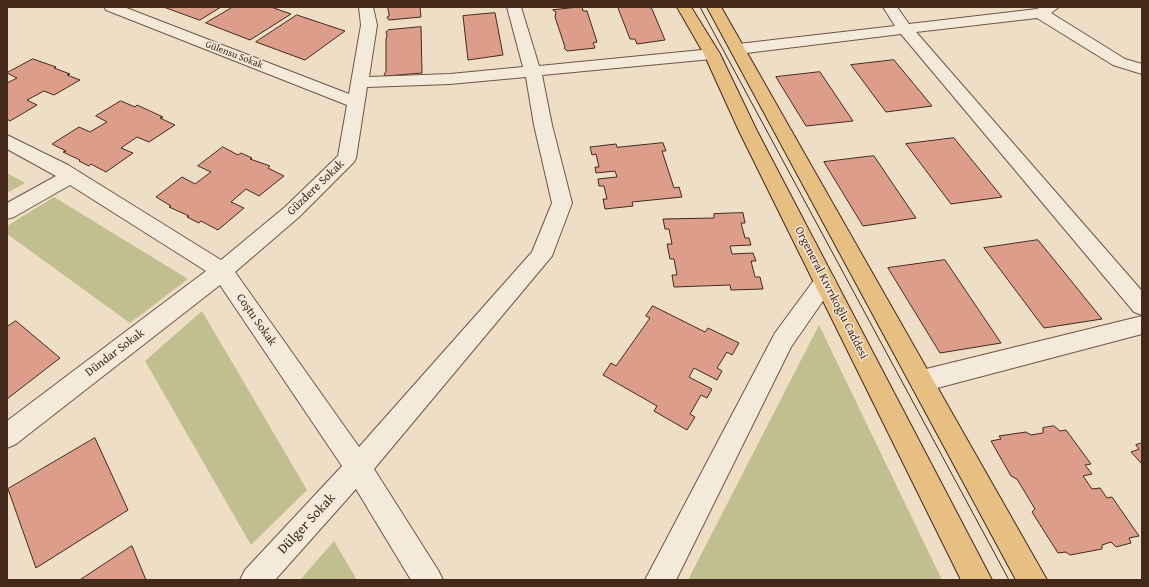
<!DOCTYPE html>
<html>
<head>
<meta charset="utf-8">
<style>
  body { margin:0 }
  #map { position:relative; width:1149px; height:587px; overflow:hidden; background:#eedec6; font-family:"Gentium Book Plus",serif }
  canvas { display:block }
  .frame { position:absolute; inset:0; border:8px solid #44291b; pointer-events:none }
</style>
</head>
<body>
<div id="map">
<canvas width="1149" height="587"></canvas>
<div class="frame"></div>
</div>
<script>
const ctx = document.querySelector('canvas').getContext('2d');
ctx.lineJoin = 'round';
function fillPath(path, color) { ctx.fillStyle = color; ctx.fill(path, 'evenodd'); }
function stroke(path, color, width, dash) { ctx.strokeStyle = color; ctx.lineWidth = width; ctx.lineCap = dash ? 'butt' : 'round'; ctx.setLineDash(dash || []); ctx.stroke(path); }
function label(font, color, halo, rows, align = 'center') {
  ctx.font = font + ' "Gentium Book Plus",serif'; ctx.lineWidth = 3; ctx.setLineDash([]); ctx.textBaseline = 'middle'; ctx.strokeStyle = halo; ctx.fillStyle = color; for (const [text, x, y, turn = 0] of rows) {
    ctx.save(); ctx.translate(x, y); ctx.rotate((+turn || 0) * Math.PI / 180); ctx.textAlign = isNaN(turn) ? turn : align; if (halo) ctx.strokeText(text, 0, 0); ctx.fillText(text, 0, 0); ctx.restore();
  }
}
const green = new Path2D(`
  M7 173 25 183 7 193Z
  M54 197 188 279 130 323 7 234V226Z
  M202 311 307 490 251 545 145 361Z
  M819 325 942 580H688Z
  M334 541 357 580H300Z`);
const building = new Path2D(`
  M164 7H221L200 20Z
  M233 7H271L291 14 250 40 206 23Z
  M388 7H420L421 17 389 20 387 17 389 16Z
  M582 7 583 11H587L597 42 593 43 595 48 567 51 564 48 565 47 555 17 556 12 553 10Z
  M622 7H649L652 9 665 40 637 44 635 39H630L618 8Z
  M495 13 503 55 468 60 463 16Z
  M297 15 345 31 305 60 256 42Z
  M421 27 422 73 386 76 384 75 386 71V39L387 35 386 32 388 30Z
  M33 59 56 67 54 68 70 74 67 75 80 80 54 95 44 91 27 100 37 105 10 121 7 119V83L17 78 7 73Z
  M894 60 932 106 886 112 851 65Z
  M820 72 853 121 806 126 776 77Z
  M121 101 135 107 137 105 163 117 160 118 175 125 149 142 137 137 121 148 133 153 106 172 91 164 89 166 79 161 80 160 63 152 66 151 52 144 79 127 90 132 107 122 96 116Z
  M954 138 1002 197 951 204 906 144Z
  M663 143 666 151H662L674 188 679 187 682 197 632 202 633 206 605 209 603 199H607L604 186H599L598 179 617 177 615 171 596 173 595 167H599L596 154 592 155 590 147 616 144 617 147Z
  M223 147 238 155 241 153 252 158 250 159 270 166 268 168 284 176 259 196 246 189 231 202 244 208 218 230 201 221 199 223 187 217 189 216 169 207 171 206 156 197 182 177 195 184 211 172 198 166Z
  M874 156 916 218 863 226 824 162Z
  M743 213 745 223H741L745 238H749L751 245 730 246 732 254 753 253 756 261H751L755 277H760L763 289 731 290 730 285 674 287 672 275H677L674 259H670L667 244H672L669 229H665L663 219 714 218V214Z
  M1038 240 1102 319 1044 328 984 248Z
  M945 260 1001 343 940 353 888 268Z
  M653 306 705 332 708 328 739 343 732 355 727 352 717 368 722 371 717 380 694 368 689 377 712 389 707 398 701 395 690 414 695 417 687 430 654 411 657 406 603 375 611 363 616 366 650 318 646 316Z
  M16 321 60 358 7 399V327Z
  M1054 426 1060 431 1066 430 1091 464 1085 465 1092 474 1083 476 1092 489 1100 488 1107 498 1112 497 1139 536 1129 538 1131 543 1116 547 1111 542 1102 545V549L1070 555 1066 552 1058 553 1032 512 1035 509 1017 479 1011 476 991 441 1001 439 999 436 1026 432 1031 435 1043 433V428Z
  M95 438 128 510 36 568 8 489Z
  M1142 443V464L1131 452 1139 449 1136 445Z
  M132 546 146 580H80Z`);
const minor = new Path2D(`
  M104 7H124L349 94 361 25 359 7H373L377 25 369 77 450 74 523 67 507 7H521L539 66 712 49 718 51 720 54 718 57 712 59 542 75 552 125 572 203 552 256 374 469 438 570 443 580H411L356 489 275 580H240L245 570 342 466 220 285 16 444 7 448V421L206 271 70 185 14 217 7 219V203L56 176 7 149V135L68 165 221 260 285 207 338 156 347 105 106 10ZM526 77 534 125 552 203 532 252 359 447 235 272 299 217 354 162 356 158 367 87 450 84Z
  M883 7H897L909 24 1037 9 1041 7H1059L1051 13 1125 59 1142 64V74L1113 65 1037 18 916 32 1142 291V315L1134 312 901 34 738 54 732 52 730 49 732 46 738 44 895 26Z
  M825 273 833 276 836 282 791 347 676 580H645L775 333 817 276Z
  M1142 316V334L922 392 913 389 910 381 913 373 922 370Z`);
const major = new Path2D(`
  M677 7H691L720 54 757 131 992 580H961L739 131 704 54Z
  M707 7H721L1047 580H1016Z`);
const tram = new Path2D(`
  M700 7 1009 580`);
const farStreetnames = [
  ["Gülensu Sokak",234,55,21]
];
const streetNames = [
  ["Güzdere Sokak",316,188,-44],
  ["Orgeneral Kıvrıkoğlu Caddesi",831,293,63],
  ["Coştu Sokak",256,320,55],
  ["Dündar Sokak",115,353,-37]
];
const nearStreetnames = [
  ["Dülger Sokak",307,524,-47]
];
fillPath(green, '#c1bf90');
fillPath(building, '#dc9e8a');
stroke(building, '#44291b', 1);
stroke(minor, '#6e5646', 2);
stroke(major, '#44291b', 2);
fillPath(minor, '#f4eada');
fillPath(major, '#e7bf83');
stroke(tram, '#44291b', 1);
label('10px', '#44291b', '#f4eada', farStreetnames);
label('12px', '#44291b', '#f4eada', streetNames);
label('14px', '#44291b', '#f4eada', nearStreetnames);
</script>
</body>
</html>
